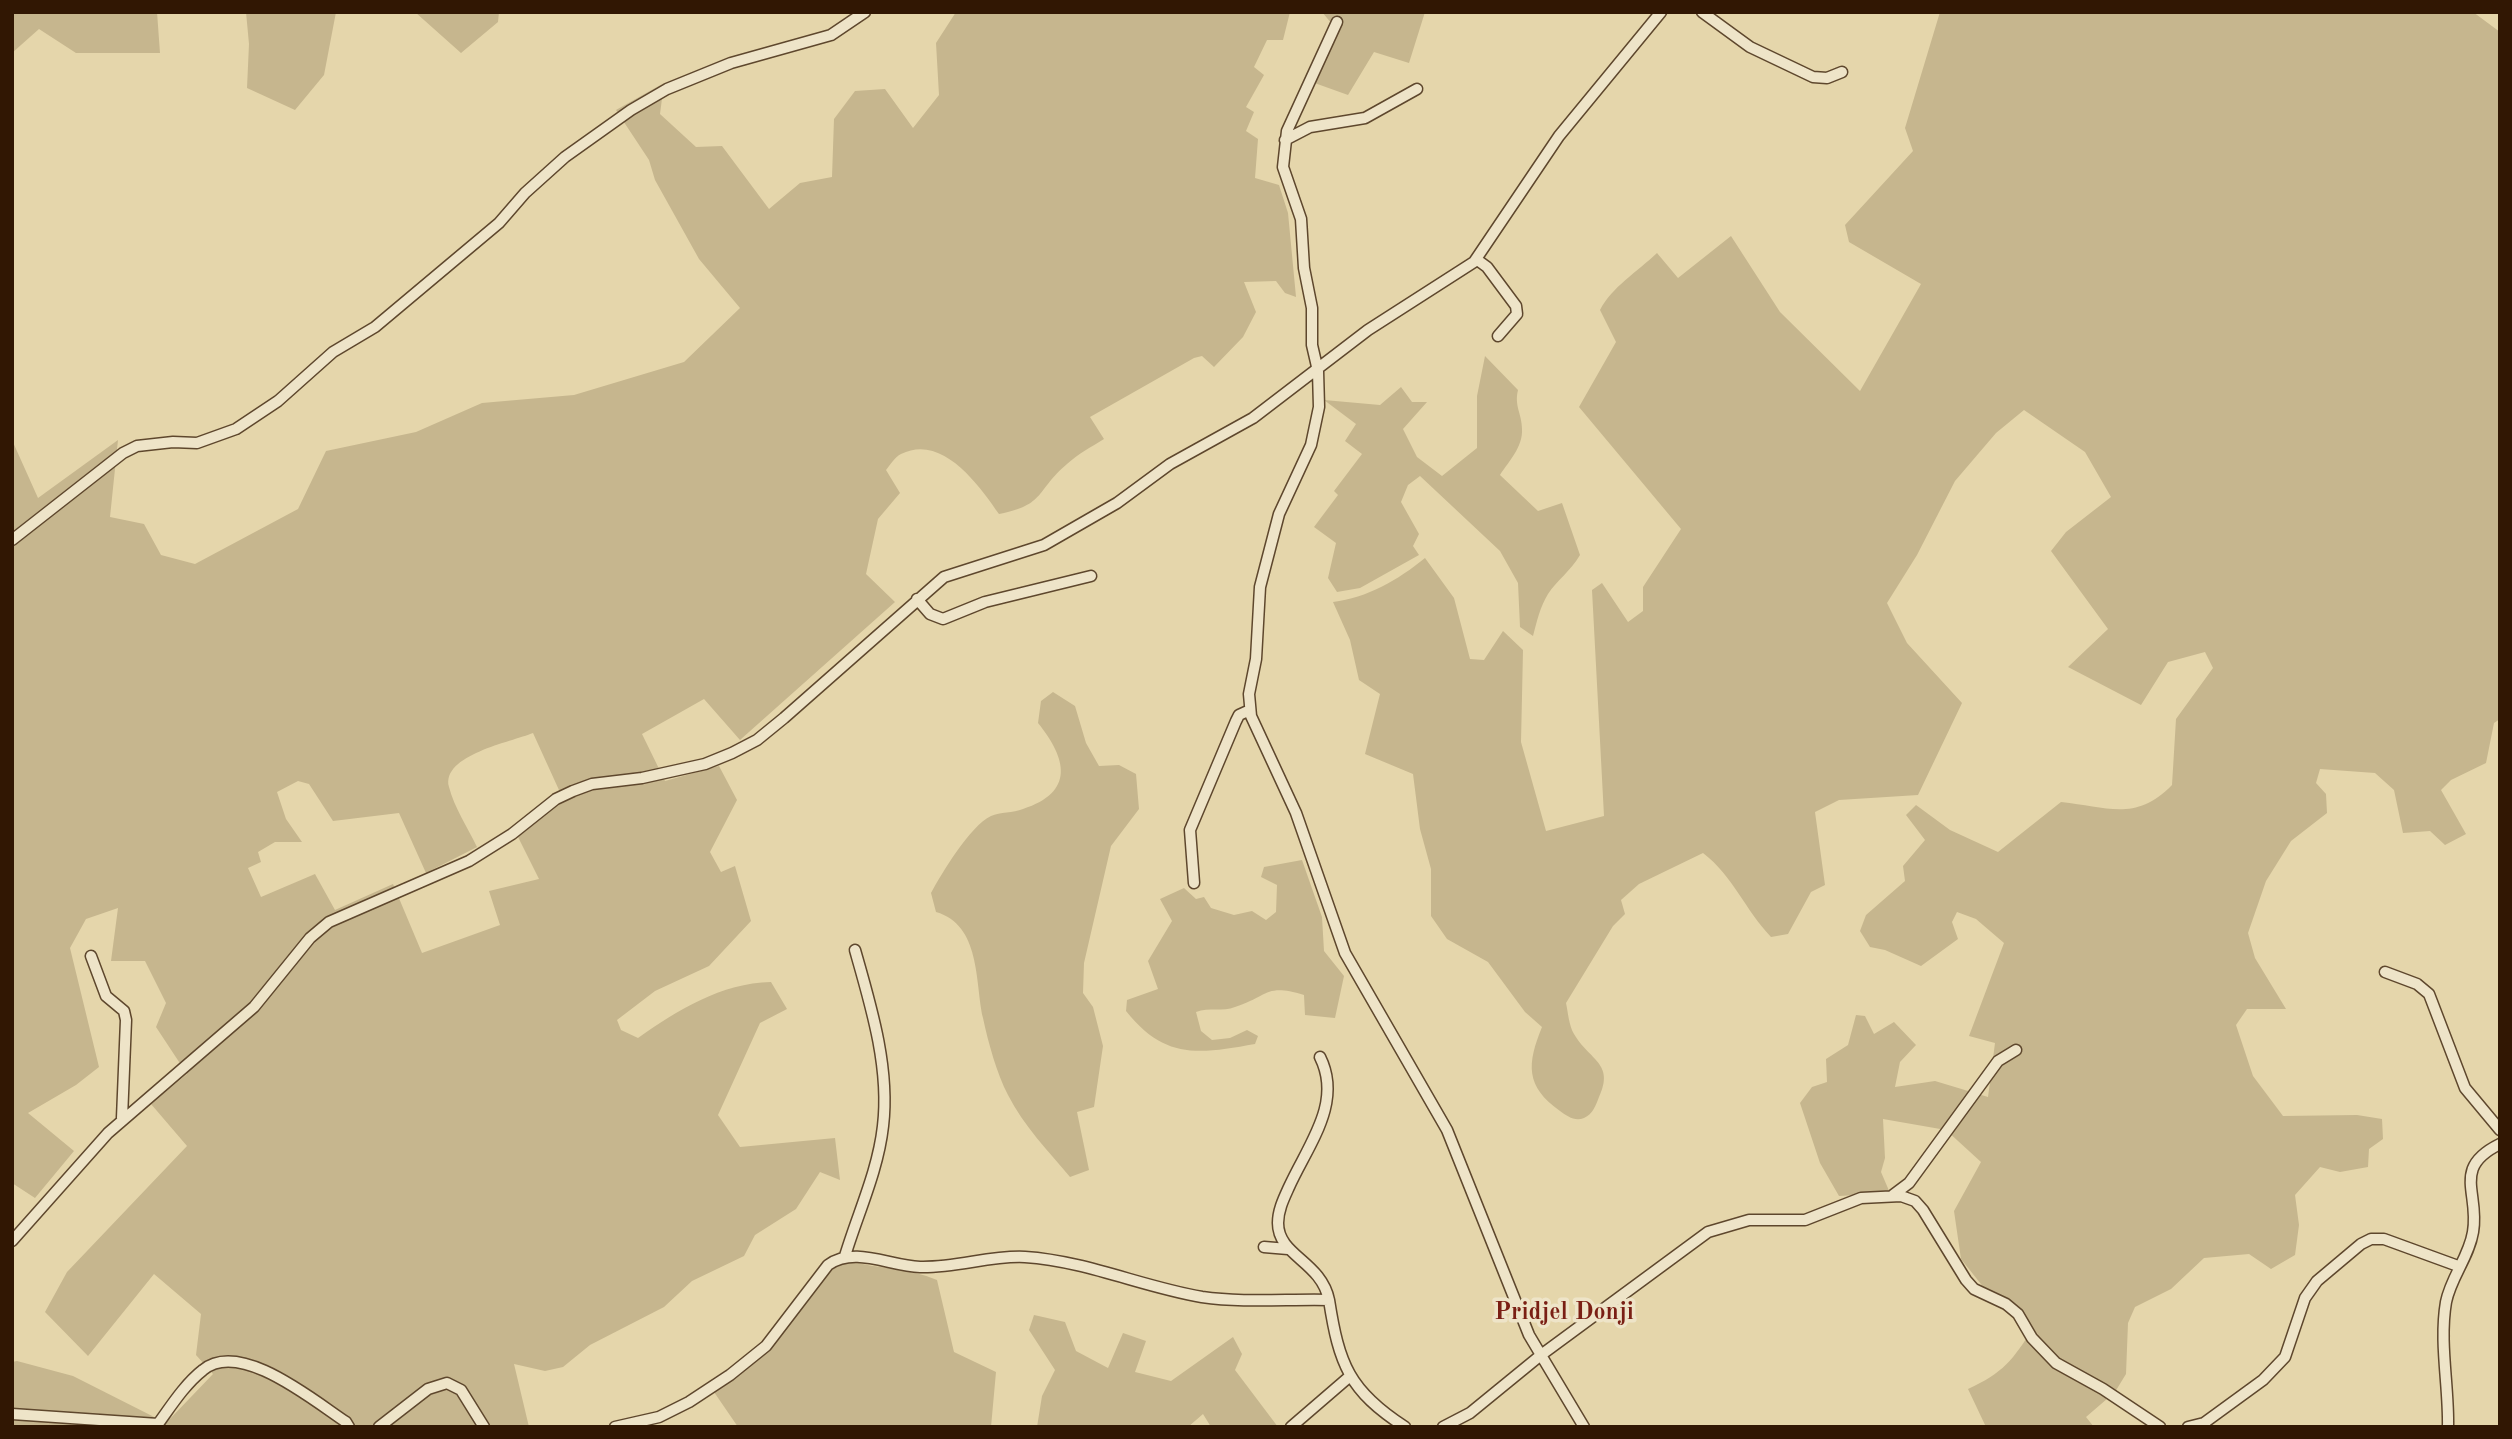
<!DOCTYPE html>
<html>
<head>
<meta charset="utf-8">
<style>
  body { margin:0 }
  #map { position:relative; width:2512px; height:1439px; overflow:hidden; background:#e5d6ab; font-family:"Old Standard TT",serif }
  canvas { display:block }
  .frame { position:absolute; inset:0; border:14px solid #311703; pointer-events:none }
</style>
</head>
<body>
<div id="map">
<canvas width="2512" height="1439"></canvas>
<div class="frame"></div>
</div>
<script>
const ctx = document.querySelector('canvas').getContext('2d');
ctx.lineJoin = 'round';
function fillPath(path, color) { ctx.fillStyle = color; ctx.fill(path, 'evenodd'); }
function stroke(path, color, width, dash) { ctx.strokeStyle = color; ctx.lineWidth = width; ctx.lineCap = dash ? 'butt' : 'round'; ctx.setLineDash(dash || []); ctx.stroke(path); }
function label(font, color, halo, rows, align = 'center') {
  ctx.font = font + ' "Old Standard TT",serif'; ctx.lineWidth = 7; ctx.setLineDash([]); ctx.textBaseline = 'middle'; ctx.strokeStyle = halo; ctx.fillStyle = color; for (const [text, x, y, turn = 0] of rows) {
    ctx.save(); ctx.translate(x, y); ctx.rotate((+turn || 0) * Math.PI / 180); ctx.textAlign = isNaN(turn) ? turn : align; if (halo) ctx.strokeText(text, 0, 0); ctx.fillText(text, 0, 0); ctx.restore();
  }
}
const green = new Path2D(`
  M12 12H157L160 53H76L39 29 12 53Z
  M246 12H336L324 75 295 110 247 88 249 44Z
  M415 12H499L498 22 461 53Z
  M956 12H1290L1283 40H1267L1254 67 1264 75 1246 107 1254 112 1246 131 1258 139 1255 178 1279 185 1288 213 1296 297 1285 293 1276 281 1244 282 1256 312 1243 337 1214 367 1202 356 1194 358 1090 417 1104 439C1091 447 1078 454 1067 464 1036 490 1046 505 999 514 979 485 942 433 901 454 895 457 890 465 886 470L900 493 878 519 866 574 895 602 740 740 704 699 642 734 665 781 719 766 737 800 710 852 721 872 735 866 751 921 709 966 655 991 617 1020 621 1030 638 1038C678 1010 721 983 771 982L787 1009 760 1023 718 1115 740 1147 835 1138 840 1180 820 1172 796 1209 755 1235 744 1256 692 1281 664 1307 590 1345 563 1367 545 1371 514 1364 529 1427H12V1362L17 1361 73 1376 166 1423 213 1374 196 1355 201 1314 154 1274 88 1356 45 1312 67 1272 187 1146 151 1104 187 1074 156 1027 166 1003 145 961H111L118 908 86 919 70 948 99 1067 76 1085 28 1113 74 1151 35 1198 12 1183V440L38 498 118 440 110 517 144 524 161 555 195 564 298 509 326 451 416 432 482 403 574 395 684 362 740 308 699 259 655 180 649 160 616 110 664 83 660 114 696 147 722 146 769 209 800 183 832 177 834 119 855 91 885 89 913 128 939 95 936 43ZM533 733 564 801 518 837 539 879 489 891 500 925 422 953 393 884 335 910 315 874 261 897 248 868 261 862 258 852 275 842H302L286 819 277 792 298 781 309 784 333 821 399 813 426 873 477 847C468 828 454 807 449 787 441 755 511 742 533 733Z
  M1322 12H1425L1409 63 1374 52 1348 95 1309 81 1332 24Z
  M1940 12H2473L2500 32V719L2494 723 2486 763 2451 780 2441 790 2466 834 2445 845 2430 831 2403 833 2394 790 2375 773 2320 769 2316 783 2326 794 2327 813 2291 841 2266 881 2248 933 2255 958 2286 1009H2247L2236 1025 2253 1076 2283 1116 2357 1115 2382 1119 2383 1139 2369 1149 2368 1167 2340 1172 2320 1167 2295 1195 2299 1225 2295 1255 2271 1269 2249 1254 2204 1258 2171 1289 2135 1307 2128 1323 2126 1374 2115 1392 2086 1417 2094 1427H1986L1968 1389C2003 1373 2013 1360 2033 1328L2000 1308 1961 1259 1954 1211 1981 1162 1946 1130 1883 1119 1885 1158 1881 1172 1890 1193 1839 1196 1820 1163 1800 1103 1812 1087 1827 1082 1826 1059 1848 1045 1856 1015 1865 1016 1874 1034 1894 1022 1916 1045 1900 1062 1895 1087 1935 1081 1988 1097 1995 1043 1969 1036 2004 943 1976 919 1957 912 1952 922 1958 939 1921 966 1885 950 1870 947 1860 931 1866 915 1905 881 1903 866 1925 840 1906 815 1916 805 1950 830 1998 852 2061 802C2108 807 2136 822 2172 785L2176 719 2213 668 2205 652 2168 662 2141 705 2068 667 2108 629 2051 551 2066 532 2111 497 2085 452 2024 410 1996 433 1955 481 1917 555 1887 603 1907 643 1962 703 1918 795 1839 800 1815 812 1825 885 1811 892 1788 934 1771 937C1745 910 1733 876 1703 853L1639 884 1621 900 1625 914 1613 926 1566 1003C1568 1012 1569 1026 1574 1034 1589 1060 1615 1063 1599 1097 1596 1105 1593 1114 1584 1118 1575 1122 1567 1116 1560 1111 1525 1086 1527 1064 1542 1027L1525 1012 1488 962 1447 939 1431 916V869L1420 829 1413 774 1365 754 1380 694 1359 680 1350 640 1333 602C1367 598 1398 580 1425 558L1454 598 1470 659 1484 660 1503 631 1523 650 1521 742 1546 831 1604 816 1592 590 1602 583 1628 622 1643 611V587L1681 529 1579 407 1616 342 1600 310C1612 287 1637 272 1657 253L1678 278 1731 236 1780 312 1860 391 1921 284 1849 242 1845 225 1913 151 1905 128Z
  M1485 356 1518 390C1514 406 1522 414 1522 429 1523 447 1509 461 1500 475L1538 511 1562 503 1580 555C1570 572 1557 580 1548 594 1540 607 1537 621 1533 636L1520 627 1518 583 1500 551 1420 476 1408 485 1401 502 1419 534 1413 546 1419 555 1360 588 1337 592 1328 578 1336 543 1314 527 1338 495 1334 491 1362 454 1345 441 1356 424 1324 400 1380 405 1401 387 1412 402H1427L1403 429 1417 457 1442 476 1477 448V396Z
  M1053 692 1075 706 1086 743 1099 766 1119 765 1136 774 1139 809 1111 846 1084 963 1083 993 1093 1007 1103 1046 1094 1107 1077 1112 1089 1170 1070 1177C1049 1152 1023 1125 1008 1095 997 1074 988 1042 983 1018 975 982 981 925 936 912L931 893C942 873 970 826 991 816 1000 812 1013 813 1023 809 1075 792 1067 759 1038 723L1041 701Z
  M1302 860 1322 917 1324 951 1344 976 1335 1018 1305 1015 1304 995C1265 983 1269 996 1235 1007 1223 1012 1209 1007 1196 1012L1201 1031 1212 1040 1230 1038 1247 1030 1258 1036 1255 1044C1199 1054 1165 1060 1126 1011L1127 1000 1158 989 1148 961 1172 921 1160 899 1184 888 1196 899 1204 897 1211 908 1234 915 1252 911 1266 920 1276 912 1277 885 1261 877 1264 867Z
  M849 1261C879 1269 909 1268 937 1280L954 1352 996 1372 991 1427H738L714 1392 771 1348 828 1272Z
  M1034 1315 1065 1322 1076 1351 1108 1368 1123 1333 1146 1341 1135 1372 1171 1381 1233 1337 1242 1354 1235 1370 1278 1427H1211L1203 1414 1188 1427H1037L1042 1396 1055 1370 1029 1330Z`);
const minor = new Path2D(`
  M1702 12 1750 47 1813 77 1827 78 1842 72
  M1337 22 1287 131 1283 167 1301 219 1304 268 1312 308V345L1318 371 1319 407 1311 445 1279 514 1260 587 1256 659 1249 694 1251 716 1296 813 1345 953 1447 1130 1529 1335 1584 1427
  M1285 140 1310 127 1365 118 1417 89
  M1476 259 1487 267 1516 306 1517 314 1498 336
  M12 540 123 453 137 446 173 442 197 443 236 429 278 401 333 352 375 327 499 223 525 193 565 157 631 110 667 89 731 63 831 35 865 12
  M917 599 930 614 943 619 985 602 1091 576
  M1194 883 1190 830 1236 721 1239 715 1250 710
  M91 956 106 996 124 1011 126 1020 122 1118
  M2385 972 2417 984 2429 994 2465 1088 2500 1130
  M1320 1057C1343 1103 1308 1145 1289 1187 1284 1198 1278 1210 1278 1223 1278 1256 1321 1261 1329 1300
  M1893 1195 1909 1183 1998 1061 2016 1050
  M12 1241 108 1133 254 1007 310 938 329 922 469 861 512 834 556 799 573 791 592 784 642 778 705 764 732 753 757 740 784 718 944 577 1044 545 1117 503 1170 464 1253 418 1368 330 1474 262 1559 136 1661 12
  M1264 1247 1288 1249
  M845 1256C858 1213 878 1171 883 1126 890 1068 871 1006 855 950
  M12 1414 158 1424C171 1406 185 1384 203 1370 240 1339 314 1401 346 1422L349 1427
  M379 1427 428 1389 447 1383 461 1390 484 1427
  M615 1427 659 1417 689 1402 730 1375 766 1346 828 1265C855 1246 889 1266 920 1267 957 1268 991 1255 1025 1257 1086 1261 1143 1287 1202 1297 1243 1303 1287 1299 1329 1300 1339 1364 1349 1391 1405 1427
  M1291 1427 1349 1377
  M1443 1427 1470 1413 1541 1355 1708 1232 1749 1220H1805L1861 1198 1901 1196 1915 1201 1923 1210 1966 1280 1974 1289 2006 1304 2018 1314 2032 1338 2056 1363 2103 1389 2160 1427
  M2188 1427 2204 1423 2263 1380 2285 1357 2305 1298 2317 1281 2361 1244 2371 1239H2384L2458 1266
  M2448 1427C2449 1386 2439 1343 2446 1302 2451 1277 2469 1257 2473 1232 2480 1193 2451 1168 2500 1144`);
const quarterNames = [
  ["Pridjel Donji",1564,1313]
];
fillPath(green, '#c6b68e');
stroke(minor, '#5e472d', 13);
stroke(minor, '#eee4c8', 10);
label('bold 24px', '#7a1f14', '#eee4c8', quarterNames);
</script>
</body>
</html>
